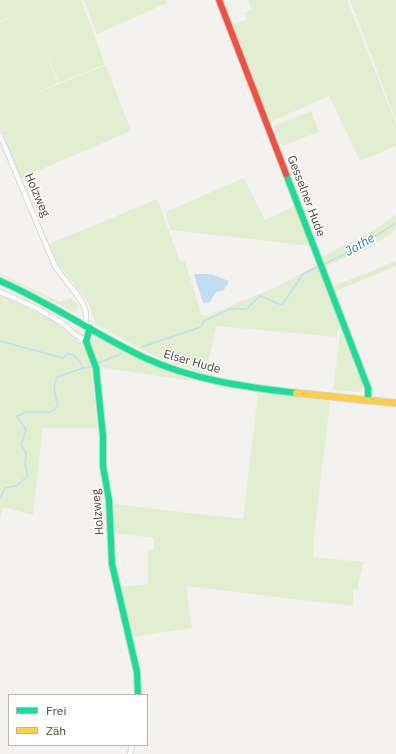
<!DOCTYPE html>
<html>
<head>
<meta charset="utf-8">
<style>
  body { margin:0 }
  #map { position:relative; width:396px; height:754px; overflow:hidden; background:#f4f2ee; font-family:"IBM Plex Sans",sans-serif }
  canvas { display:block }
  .legend { position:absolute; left:8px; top:694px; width:140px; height:52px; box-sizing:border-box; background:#fff; border:1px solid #b7b4b0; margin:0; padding:5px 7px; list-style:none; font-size:12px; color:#4b4439 }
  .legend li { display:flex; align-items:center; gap:8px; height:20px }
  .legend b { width:20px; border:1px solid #b7b4b0 }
</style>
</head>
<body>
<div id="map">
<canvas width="396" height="754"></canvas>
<ul class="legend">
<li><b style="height:5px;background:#16e098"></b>Frei</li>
<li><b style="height:5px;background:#ffcf43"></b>Zäh</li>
</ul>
</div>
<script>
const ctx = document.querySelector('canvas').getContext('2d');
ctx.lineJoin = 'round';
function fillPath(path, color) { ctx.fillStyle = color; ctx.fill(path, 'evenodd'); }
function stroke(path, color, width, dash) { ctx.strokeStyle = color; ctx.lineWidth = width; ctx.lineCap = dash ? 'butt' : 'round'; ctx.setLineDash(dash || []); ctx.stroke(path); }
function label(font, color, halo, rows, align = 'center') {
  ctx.font = font + ' "IBM Plex Sans",sans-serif'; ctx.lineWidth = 3; ctx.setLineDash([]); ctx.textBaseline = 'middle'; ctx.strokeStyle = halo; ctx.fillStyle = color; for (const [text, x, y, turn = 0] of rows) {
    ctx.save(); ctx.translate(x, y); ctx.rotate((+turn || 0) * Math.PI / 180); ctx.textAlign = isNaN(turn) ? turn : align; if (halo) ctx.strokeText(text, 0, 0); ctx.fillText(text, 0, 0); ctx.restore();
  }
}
const green = new Path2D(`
  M0 0H81L105 64 59 83 37 33 58 83 14 102 106 65 131 131 21 178 0 129V22L32 8 0 21Z
  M84 0H166L167 3 97 34Z
  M248 0H347L349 5 306 24 349 5 396 124V146L360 161 329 96 268 123 231 25 247 19 244 13 252 10Z
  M350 0H396V120Z
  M311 111 319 132 282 146 274 126Z
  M244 178 265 220 296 205 310 246 171 230 165 212Z
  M157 199 180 261H185L201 314 206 316 274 288 317 265 340 322 337 337 216 326 206 374C166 365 130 343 95 324L89 303 58 264 49 244Z
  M396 215V230L369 248 324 267 320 258 374 230Z
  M396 261V266L334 292 331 287Z
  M0 273 60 302 70 298 78 304 76 313 0 275Z
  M0 294 58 323 85 347 91 369 98 428H43L33 515 3 507 0 520Z
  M341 326 363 384 361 392 333 390Z
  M94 335 145 361 192 379 191 381 98 367 90 342Z
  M258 393 330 401 315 527 313 557 364 562 357 589H353V606L186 586 192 628 132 637 120 587 148 584V550H154V538L112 533 113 504 243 519Z`);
const water = new Path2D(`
  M194 274H211L229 281 224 290 216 292 210 302 203 303Z`);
const stream = new Path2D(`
  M322 265 355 249 396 223
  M0 341 63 358 68 353C76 356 81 360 83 368L93 367
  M142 347 201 327 204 321 230 309H246L260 296 282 305 303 274 318 267
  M98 363 121 354
  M0 498 5 488 16 486 28 476 25 463 26 453 21 445 26 430 17 416 26 412H50L58 406C55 395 52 388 57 377L83 368`);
const street = new Path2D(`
  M0 135 54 264C65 285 92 301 85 325
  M0 292C20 300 40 309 59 321 69 327 73 337 86 339
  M130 754 132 745`);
const fast = new Path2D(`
  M286 174 368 388V400
  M0 281C51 303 96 335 145 358 193 380 245 387 296 393
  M90 328 86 341 96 368 103 436V466L109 500 112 564 137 672 138 695`);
const slow = new Path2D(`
  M296 393 396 403`);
const jam = new Path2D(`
  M219 0 286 174`);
const streetNames = [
  ["Holzweg",37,195,67],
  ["Gesselner Hude",306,196,69],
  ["Elser Hude",192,362,16],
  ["Holzweg",98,512,-95]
];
const waterNames = [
  ["Jothe",360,245,-30]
];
fillPath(green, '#e1eecf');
fillPath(water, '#c0ddf1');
stroke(stream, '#c0ddf1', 1.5);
stroke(street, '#d2d0cb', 6);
stroke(fast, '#d3cfc5', 8);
stroke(slow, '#d3cfc5', 8);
stroke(jam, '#d3cfc5', 8);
stroke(street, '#fdfdfc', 4.5);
stroke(fast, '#16e098', 6);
stroke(slow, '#ffcf43', 6);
stroke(jam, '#f24e42', 6);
label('12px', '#4b4439', '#fff', streetNames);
label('italic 13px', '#2e7ab2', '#fff', waterNames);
</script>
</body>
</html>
